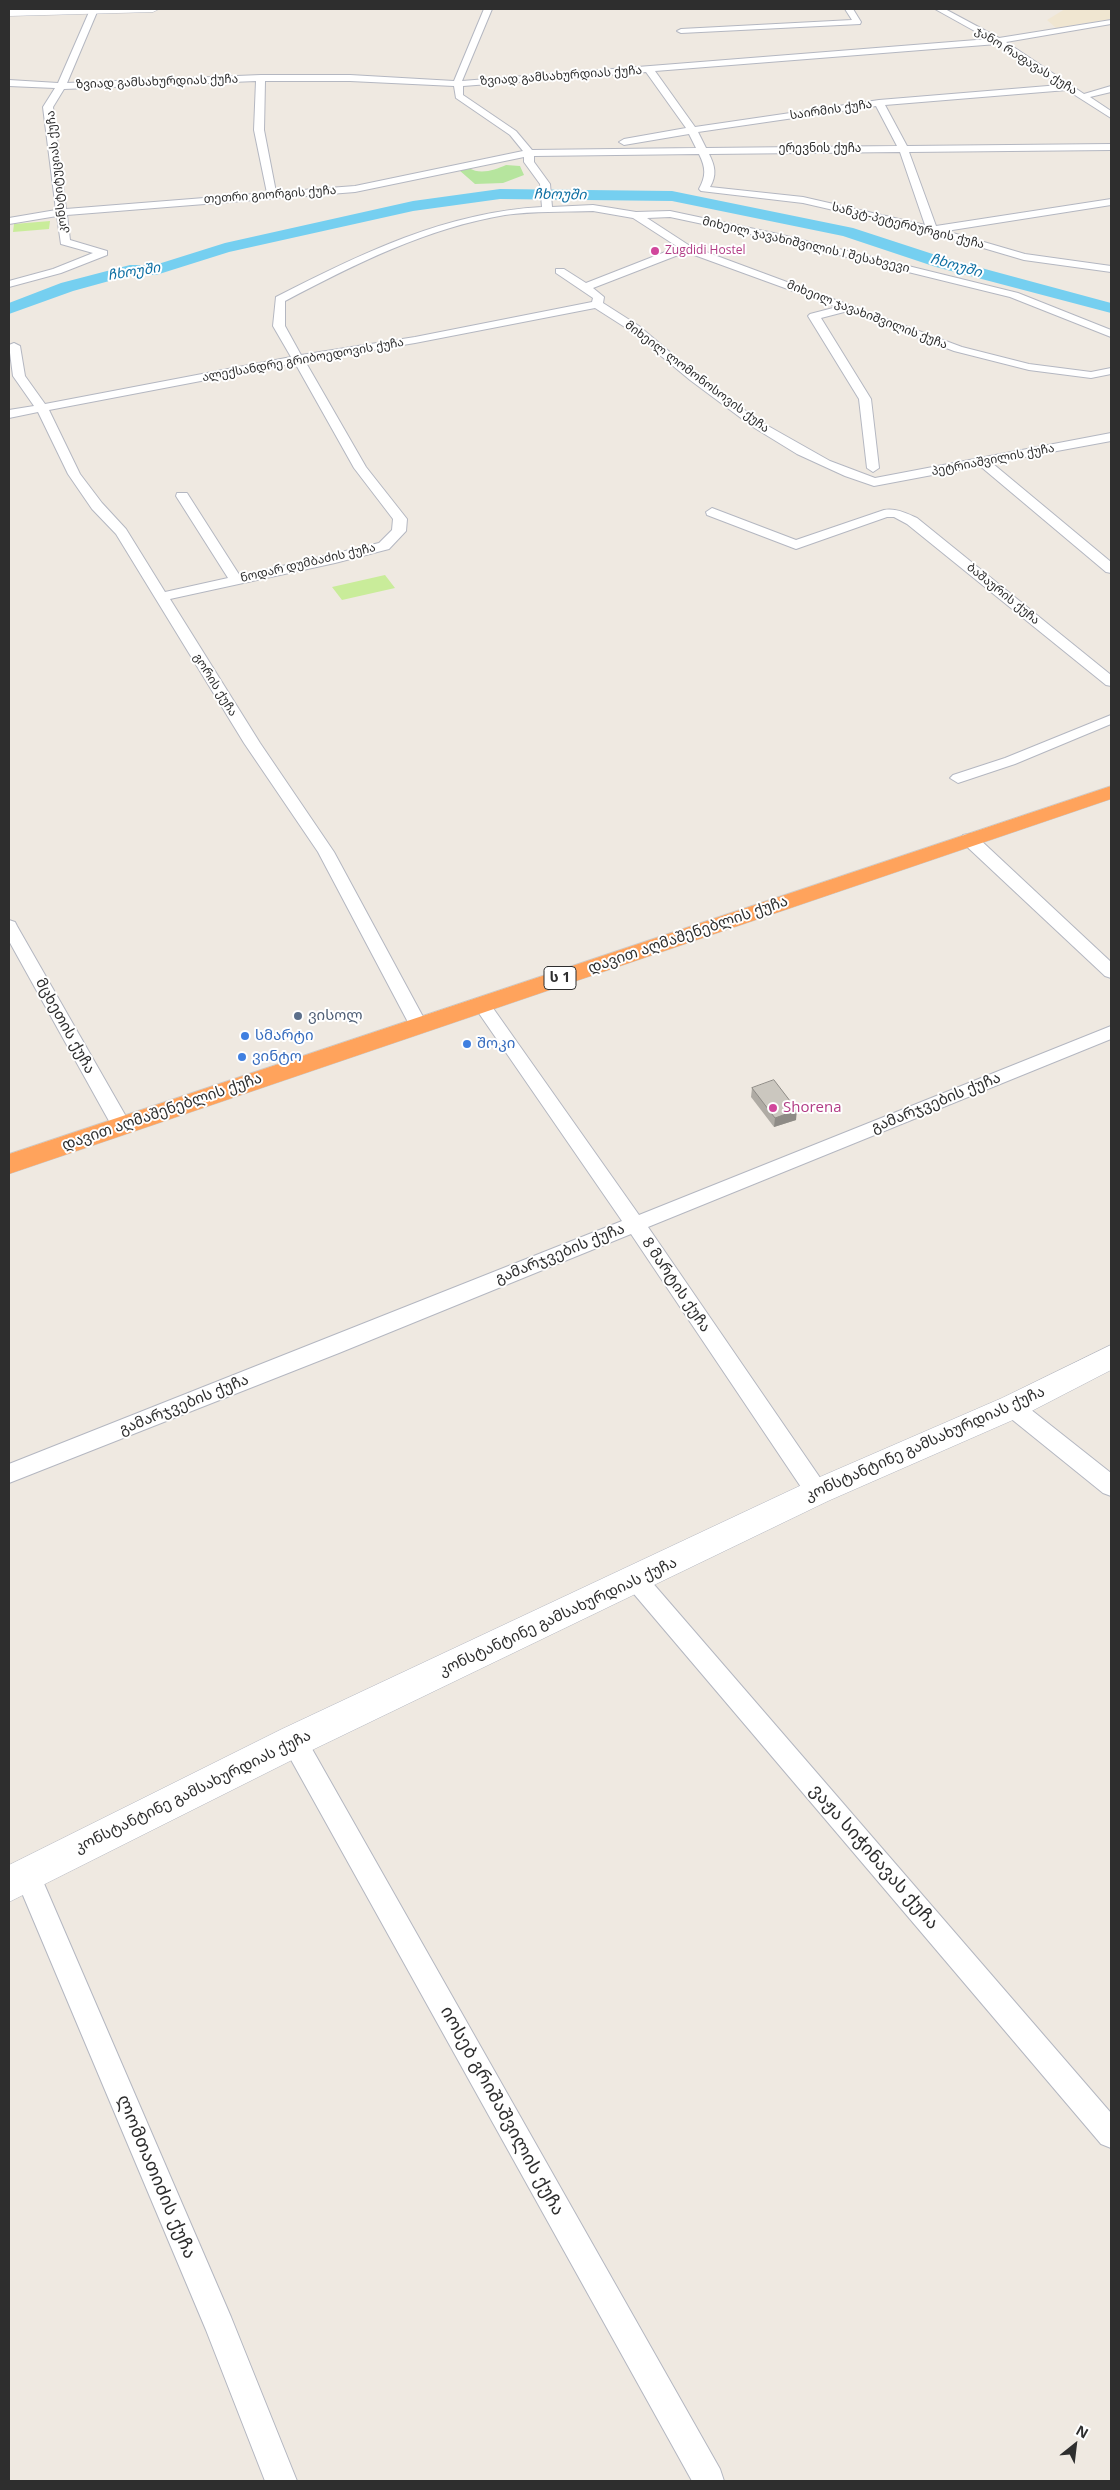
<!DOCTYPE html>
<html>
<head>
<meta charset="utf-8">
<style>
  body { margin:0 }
  #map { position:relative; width:1120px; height:2490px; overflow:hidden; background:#efe9e1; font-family:"Open Sans",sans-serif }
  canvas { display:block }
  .frame { position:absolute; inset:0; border:10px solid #2e2e2e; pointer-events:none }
  .north { position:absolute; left:1050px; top:2420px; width:50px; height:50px; -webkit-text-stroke:4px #fff; paint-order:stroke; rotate:29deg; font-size:14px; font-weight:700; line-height:20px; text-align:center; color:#2e2e2e }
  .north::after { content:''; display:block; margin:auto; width:18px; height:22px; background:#2e2e2e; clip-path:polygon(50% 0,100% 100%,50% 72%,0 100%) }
</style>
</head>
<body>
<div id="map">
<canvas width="1120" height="2490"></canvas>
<div class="frame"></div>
<div class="north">N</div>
</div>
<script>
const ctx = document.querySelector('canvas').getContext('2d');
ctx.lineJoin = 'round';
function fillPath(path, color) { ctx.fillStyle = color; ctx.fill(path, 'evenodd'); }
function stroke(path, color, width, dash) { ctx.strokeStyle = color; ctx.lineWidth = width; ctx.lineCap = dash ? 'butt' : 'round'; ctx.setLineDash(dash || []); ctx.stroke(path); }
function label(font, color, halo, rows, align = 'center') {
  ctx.font = font + ' "Open Sans","Noto Sans Georgian",sans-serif'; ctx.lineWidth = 4; ctx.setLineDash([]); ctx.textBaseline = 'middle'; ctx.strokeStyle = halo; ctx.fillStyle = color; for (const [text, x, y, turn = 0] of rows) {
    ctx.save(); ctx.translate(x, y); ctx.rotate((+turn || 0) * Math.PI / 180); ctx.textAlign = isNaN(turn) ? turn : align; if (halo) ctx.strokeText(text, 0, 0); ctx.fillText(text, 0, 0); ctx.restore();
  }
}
const education = new Path2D(`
  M1065 9H1111V19L1056 28 1047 20Z`);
const green = new Path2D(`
  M506 165 520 166 524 175 503 183 475 184 459 170 469 168C480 175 495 170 506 165Z`);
const pitch = new Path2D(`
  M50 221 49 229 13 232 14 224Z
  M385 575 395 588 342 600 332 587Z`);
const river = new Path2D(`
  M500 189 672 191 853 228 948 259 1111 303V313L936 267 843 236 672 201 500 199 413 211 229 252 156 275H131L73 291 9 314V303L61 283 130 265H155L225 243 413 201Z`);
const street = new Path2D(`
  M484 9H492L462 81 989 39 935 9H945L999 38 1111 20V24L1006 42 1084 94 1111 86V92L1090 97 1111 111V118L1067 90 885 105 907 146 1111 144V150L909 152 936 226 1111 199V205L946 231 1025 254 1111 266V272L1024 260 929 232 803 203 701 191 699 189C706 176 706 168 699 154L534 156V162L550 184 552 207 593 205 636 212 670 211 778 234 1018 293 1111 330V337L1010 297 961 285 778 240 670 217 647 218 690 246 962 347 1029 364 1091 372 1111 368V374L1091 378 1029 370 954 351 848 311 821 318 871 399 879 468 873 472 867 468 859 399 808 316 810 314 837 307 686 252 593 288 604 297 603 303 639 326 698 376 761 422 830 461 875 478 1111 433V441L992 463 1111 562V573L1106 572 980 466 874 486 845 476 797 454 753 427 690 380 631 331 595 308 415 343 305 361 366 467 407 519 406 531 389 549 335 563 170 599 260 743 334 852 428 1026 425 1030 419 1032 413 1030 410 1026 318 852 244 743 116 534 92 509 68 474 38 412 9 418V410L34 406 13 376 9 345 14 343 20 346 25 376 45 404 291 357 273 326 276 297C360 254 446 212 542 207L540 184 524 162V157L355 192 67 215 70 240 107 251V255L61 273 9 287V281L53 269 93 253 61 244 57 216 9 224V218L56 210 43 107 55 88 9 86V80L58 83 89 12 93 10 97 12 67 83 261 75H350L454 81ZM997 44 1060 85 879 100 695 127 655 71ZM646 72 686 128 624 139 619 142 624 145 689 134 696 148 532 150 516 131 463 95V86ZM256 81 254 130 267 193 66 209 53 107 64 89ZM265 81H350L454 86 456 98 510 135 523 151 355 186 276 192 264 130ZM876 106 897 146 706 148 698 132ZM900 152 925 225 803 197 710 187C717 175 715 166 709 154ZM593 211 633 218 678 247 586 283 564 269H556V273L593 298 592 302 415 337 301 355 285 326V301C355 264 427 228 505 215 533 211 564 212 593 211ZM295 363 354 468 393 519 392 530 379 543 240 576 187 493H177L176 496 228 578 165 592 126 529 102 503 80 474 49 410Z
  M845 9H853L861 22 860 24 681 33 677 31 681 29 852 20Z
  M712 508 796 540 884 510C896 508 906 513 917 518L1111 675V686L1106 685 907 524 894 517H887L796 549 707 515 706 512Z
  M1111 715V724L1015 764 958 783 950 778 953 775 1005 758Z
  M969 834 975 835 1111 962V978L1105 976 963 843 961 839 963 835Z
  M9 920 15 922 17 926 128 1120 130 1125 128 1130 121 1132 114 1130 9 941Z
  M482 999 488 1001 639 1215 1111 1026V1039L648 1227 825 1485 828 1492 825 1499 817 1502 809 1499 631 1234 339 1353 9 1483V1464L622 1221 476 1009 473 1005 476 1001Z
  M1012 1398 1020 1401 1111 1473V1496L1103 1493 1004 1413 1001 1407 1004 1401Z
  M636 1570 644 1573 1111 2113V2148L1101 2144 628 1587 624 1580 628 1573Z
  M294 1729 303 1733 720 2469 724 2481H692L285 1749 282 1741 285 1733Z
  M27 1861 36 1865 231 2317 297 2481H265L206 2330 14 1874 18 1865Z`);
const secondary = new Path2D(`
  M159 9 153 12 9 16V10Z
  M1111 1345V1370L1022 1416 828 1501 306 1753 9 1902V1865L282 1729 806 1483 1002 1398Z`);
const highway = new Path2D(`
  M1111 786V799L9 1174V1154Z`);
const wall = new Path2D(`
  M752 1088 796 1120 774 1127 751 1097Z`);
const shadedWall = new Path2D(`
  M797 1110 796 1120 774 1127 775 1118Z`);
const building = new Path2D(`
  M774 1080 797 1110 775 1118 752 1088Z`);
const markers = [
  [655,251,5,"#d1479c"],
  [298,1016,5,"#5c6f8a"],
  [245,1036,5,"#3f7fe0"],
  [467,1044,5,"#3f7fe0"],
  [242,1057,5,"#3f7fe0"],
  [773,1108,5,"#d1479c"]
];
const farStreetnames = [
  ["ჯანო რაფავას ქუჩა",1026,61,32],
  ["ზვიად გამსახურდიას ქუჩა",561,76,-4],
  ["ზვიად გამსახურდიას ქუჩა",157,82,-2],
  ["საირმის ქუჩა",831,110,-8],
  ["ერევნის ქუჩა",820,149],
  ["კონსტიტუციას ქუჩა",57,172,-96],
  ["თეთრი გიორგის ქუჩა",270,195,-4],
  ["სანკტ-პეტერბურგის ქუჩა",908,226,14],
  ["მიხეილ ჯავახიშვილის I შესახვევი",806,245,13],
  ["მიხეილ ჯავახიშვილის ქუჩა",867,315,21],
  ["ალექსანდრე გრიბოედოვის ქუჩა",303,360,-10],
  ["მიხეილ ლომონოსოვის ქუჩა",697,377,37],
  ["პეტრიაშვილის ქუჩა",993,460,-11],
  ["ნოდარ დუმბაძის ქუჩა",308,563,-13],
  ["ბაშაურის ქუჩა",1003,594,39],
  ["გორის ქუჩა",215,685,58]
];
const farHotelnames = [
  ["Zugdidi Hostel",665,251]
];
const farWaternames = [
  ["ჩხოუში",560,195,1],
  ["ჩხოუში",956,266,16],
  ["ჩხოუში",134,272,-9]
];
const shields = [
  [560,978,32]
];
const shieldNames = [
  ["ს 1",560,978]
];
const streetNames = [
  ["დავით აღმაშენებლის ქუჩა",688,935,-19],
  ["მცხეთის ქუჩა",65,1026,61],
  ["გამარჯვების ქუჩა",936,1103,-22],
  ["დავით აღმაშენებლის ქუჩა",162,1112,-19],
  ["გამარჯვების ქუჩა",560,1254,-22],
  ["8 მარტის ქუჩა",676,1285,56],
  ["გამარჯვების ქუჩა",184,1405,-22],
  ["კონსტანტინე გამსახურდიას ქუჩა",925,1444,-24],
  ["კონსტანტინე გამსახურდიას ქუჩა",558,1617,-25],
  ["კონსტანტინე გამსახურდიას ქუჩა",193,1792,-26]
];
const serviceNames = [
  ["ვისოლ",308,1016]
];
const shopNames = [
  ["სმარტი",255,1036],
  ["შოკი",477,1044],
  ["ვინტო",252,1057]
];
const hotelNames = [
  ["Shorena",783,1108]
];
const nearStreetnames = [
  ["ვაჟა სიჭინავას ქუჩა",874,1857,49],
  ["იოსებ გრიშაშვილის ქუჩა",502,2111,61],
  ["ლომთათიძის ქუჩა",156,2177,67]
];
fillPath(education, '#f0e6d1');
fillPath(green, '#b6e59e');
fillPath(pitch, '#c9ec9a');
fillPath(river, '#75cff0');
stroke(street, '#b4b7c1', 2);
stroke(secondary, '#b4b7c1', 1);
stroke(highway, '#c9c9c9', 1);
fillPath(street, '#fff');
fillPath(secondary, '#fff');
fillPath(highway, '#ffa35c');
fillPath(wall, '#afaba4');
fillPath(shadedWall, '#8e8b86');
fillPath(building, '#cbc7bf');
stroke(building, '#8e8b86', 1);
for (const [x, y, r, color] of markers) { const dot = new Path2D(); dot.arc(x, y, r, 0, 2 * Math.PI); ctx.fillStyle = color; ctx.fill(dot); stroke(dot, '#fff', 2); }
label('12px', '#2e2e2e', '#fff', farStreetnames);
label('12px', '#b23c85', '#fff', farHotelnames, 'left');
label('italic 14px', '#0d6fa3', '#fff', farWaternames);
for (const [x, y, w] of shields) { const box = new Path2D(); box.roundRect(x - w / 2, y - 11.5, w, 23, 4); ctx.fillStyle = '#fff'; ctx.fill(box); stroke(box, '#2e2e2e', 1); }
label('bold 14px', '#2e2e2e', null, shieldNames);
label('15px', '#2e2e2e', '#fff', streetNames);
label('15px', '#4e5e75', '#fff', serviceNames, 'left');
label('15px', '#366cbe', '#fff', shopNames, 'left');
label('15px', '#b23c85', '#fff', hotelNames, 'left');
label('18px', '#2e2e2e', '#fff', nearStreetnames);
</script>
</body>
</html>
